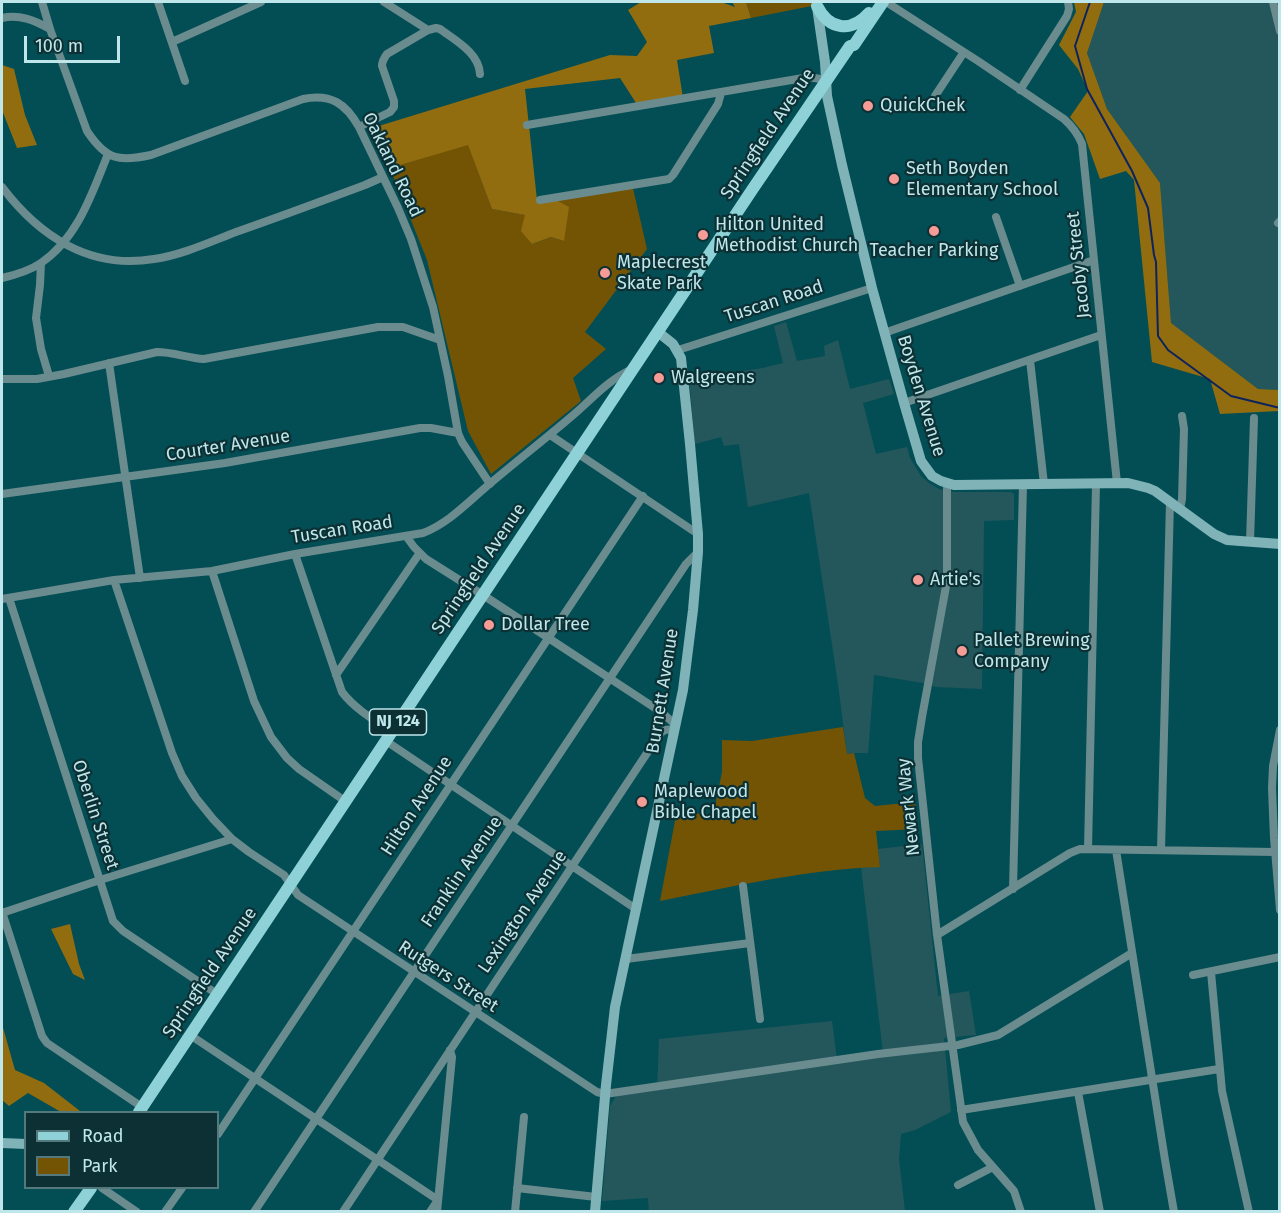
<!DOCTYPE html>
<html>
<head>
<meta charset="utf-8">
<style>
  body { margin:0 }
  #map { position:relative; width:1281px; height:1213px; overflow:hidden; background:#034e54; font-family:"Fira Sans",sans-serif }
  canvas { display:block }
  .frame { position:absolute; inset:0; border:3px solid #bfe6ea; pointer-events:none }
  .legend { position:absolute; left:24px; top:1111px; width:195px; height:78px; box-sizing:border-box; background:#0c3034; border:2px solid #54797d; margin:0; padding:8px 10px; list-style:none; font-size:18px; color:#bfe6ea }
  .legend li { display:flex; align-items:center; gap:12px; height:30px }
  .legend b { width:30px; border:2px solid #54797d }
  .scale { position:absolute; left:24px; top:36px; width:96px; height:27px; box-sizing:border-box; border:3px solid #bfe6ea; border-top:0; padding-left:8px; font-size:18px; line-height:21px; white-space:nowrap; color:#bfe6ea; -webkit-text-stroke:4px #0c3034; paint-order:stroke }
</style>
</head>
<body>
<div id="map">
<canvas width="1281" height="1213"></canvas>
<div class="frame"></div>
<ul class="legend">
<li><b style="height:8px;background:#8ed2d8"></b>Road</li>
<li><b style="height:16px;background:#735404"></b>Park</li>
</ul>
<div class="scale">100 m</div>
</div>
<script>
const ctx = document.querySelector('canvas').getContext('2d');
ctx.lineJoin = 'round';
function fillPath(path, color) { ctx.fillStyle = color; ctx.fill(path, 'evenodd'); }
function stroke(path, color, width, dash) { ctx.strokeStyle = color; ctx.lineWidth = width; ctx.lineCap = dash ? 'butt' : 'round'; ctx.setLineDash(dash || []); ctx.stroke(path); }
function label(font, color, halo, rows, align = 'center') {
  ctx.font = font + ' "Fira Sans",sans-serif'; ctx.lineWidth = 4.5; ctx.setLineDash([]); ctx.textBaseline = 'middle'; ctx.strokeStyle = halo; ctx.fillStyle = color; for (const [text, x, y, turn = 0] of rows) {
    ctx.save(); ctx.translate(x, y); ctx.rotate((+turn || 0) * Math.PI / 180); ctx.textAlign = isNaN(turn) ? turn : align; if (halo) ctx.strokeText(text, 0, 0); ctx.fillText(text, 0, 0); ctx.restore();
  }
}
const built = new Path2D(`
  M1104 2H1279V390L1258 389 1171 324 1160 183 1107 109 1087 53Z
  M786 322 797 361 825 356 824 346 838 340 850 389 889 379 894 394 863 403 876 454 907 447 910 458 921 476 929 483 939 489 954 492H1011L1014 494V520L984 521 982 689 936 687 923 683 874 675 868 753H854L847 754 838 684 809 493 748 507 739 444 724 446 721 437 695 444 689 379 763 368 783 363 774 326Z
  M922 844 938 996 969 991 976 1035 944 1038 951 1112 915 1130 901 1134 899 1159 905 1211 649 1212 648 1198 602 1201 610 1106 616 1096 657 1090 659 1039 832 1021 837 1059 883 1053 861 867H880L878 849Z`);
const green = new Path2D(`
  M746 2H816L817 5 751 18Z
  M468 144 492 209 526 215 532 244 551 237 564 241 552 198 632 184 647 249 585 332 606 349 573 378 581 401 491 474 468 431 427 260 390 168Z
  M843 727 847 754 854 753 865 798 875 806 915 802 918 829 876 831 880 867C807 869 732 887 660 901L677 810 713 816 722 772V740L752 741Z`);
const forest = new Path2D(`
  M641 2H721L735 7 732 2H746L751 18 709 26 714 53 677 60 683 98 638 106 620 78 525 89 537 200 552 198 569 207 564 241 551 237 532 244 521 231 525 215 492 209 468 145 390 168 369 129 610 55 637 56 647 42 628 10Z
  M1074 2H1104L1087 53 1107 109 1160 183 1171 323 1258 389 1279 390V411L1220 414 1210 379 1152 362 1134 180 1126 171 1100 179 1084 134 1070 117 1088 91 1078 69 1059 45 1076 12Z
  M2 65 14 69 25 115 37 145 17 148 2 110Z
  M70 924 79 964 85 980 73 974 51 929Z
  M2 1024 15 1070 44 1083 80 1111 79 1112H61L28 1093 9 1106 2 1100Z`);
const stream = new Path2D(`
  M1090 2 1075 46 1087 89 1132 171 1148 208 1154 255 1156 262 1158 336 1168 350 1231 396 1280 408`);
const street = new Path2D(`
  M42 2 50 29 87 131C106 160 119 162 151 155L303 99C331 93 346 104 359 127L398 208 411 239 433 307 448 376 458 433 462 442 490 484
  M158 2 185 81
  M384 2 428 30 436 28 440 29C456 41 479 53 480 74
  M886 2 978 61 1064 119C1073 127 1078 134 1082 144L1117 483
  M1273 2 1280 31
  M2 18C19 14 34 20 50 29
  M172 42 261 2
  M1020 90 1067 16 1069 9 1068 2
  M935 96 964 52
  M527 125 809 77 826 80
  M359 127 390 112 394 107V101L382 66C382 61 384 58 387 54L428 30
  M2 187C39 236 90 270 154 259 182 255 210 242 236 232 279 217 322 201 365 185L383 177
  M540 200 669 179 673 175 718 104 721 93
  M996 217 1020 286
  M1278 223 1280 221
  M41 263 40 285 36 318 41 349 49 376
  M2 278C15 275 29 271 41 263 78 238 92 193 108 154
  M884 333 1094 260
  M678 350 872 288
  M1030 360 1044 484
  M109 363 140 578
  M2 379H37L64 374 157 352C173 352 188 358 204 359L378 327H403L440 340
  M904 403 1101 335
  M550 435 698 534
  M947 484V581L922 717 918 742V758L937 935 963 1122 978 1150 1014 1191 1021 1212
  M2 494 225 463 420 428H431L458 433
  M1180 509 1182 499 1184 429 1182 416
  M406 536 414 547 426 559 483 595 661 712 676 725
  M1250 542 1254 418
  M295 554 342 692C355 709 374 720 392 732
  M212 571 254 701 271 737 287 758 299 769 345 801
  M114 580 172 753 182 776 196 798 213 819 232 839 249 852 284 875 298 895 597 1092 605 1094 878 1054 958 1045 998 1035 1132 953
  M9 598 113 921 123 931 217 994
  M2 599 114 580 212 571 295 554 423 533C447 524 466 504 486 487 514 463 544 440 572 416 591 400 607 381 630 370
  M336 675 419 554
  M1280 730 1273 766 1272 788 1274 838 1280 910
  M386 741 636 909
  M1088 849 1096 484
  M1116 850 1165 1160 1174 1212
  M1161 850 1170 502
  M743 886 760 1019
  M1013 889 1023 485
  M2 912 42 1036 47 1043 142 1107
  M2 913 100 880 232 839
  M937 935 1070 853 1080 849 1275 852
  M626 959 750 943
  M1211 972 1222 1091 1249 1212
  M1193 975 1280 957
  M190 1035 438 1200 430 1212
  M1078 1092 1100 1212
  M961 1110 1219 1069
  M218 1134 643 496
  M958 1185 993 1167
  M102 1188 137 1212
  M517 1188 596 1197
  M165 1212 182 1188
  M254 1212 686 564 698 552
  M343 1212 659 735C663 729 668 729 675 730
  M437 1212 452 1057 450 1050
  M515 1212 524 1117`);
const secondary = new Path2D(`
  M817 7 825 62 827 96 842 165 872 288 904 403 921 461 932 476 941 481 954 485 1128 483 1148 488 1155 491 1214 534 1227 540 1280 544
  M2 1143 26 1144
  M595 1212 606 1085 615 1007 683 690 693 610 698 552V534L690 444 681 358 673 344 658 332`);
const primary = new Path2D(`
  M817 6C829 30 851 33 869 13
  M139 1112 752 190 850 46 854 45 883 2
  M74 1212 91 1188`);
const markers = [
  [868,106,6,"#f59c96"],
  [894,179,6,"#f59c96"],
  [934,231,6,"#f59c96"],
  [703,235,6,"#f59c96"],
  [605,273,6,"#f59c96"],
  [659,378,6,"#f59c96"],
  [918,580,6,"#f59c96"],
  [489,625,6,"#f59c96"],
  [962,651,6,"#f59c96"],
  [642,802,6,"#f59c96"]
];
const shields = [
  [398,722,57]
];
const shieldNames = [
  ["NJ 124",398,722]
];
const poiNames = [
  ["QuickChek",880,106],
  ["Seth Boyden",906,169],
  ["Elementary School",906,190],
  ["Hilton United",715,225],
  ["Methodist Church",715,246],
  ["Teacher Parking",934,251,"center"],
  ["Maplecrest",617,263],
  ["Skate Park",617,284],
  ["Walgreens",671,378],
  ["Artie's",930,580],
  ["Dollar Tree",501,625],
  ["Pallet Brewing",974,641],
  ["Company",974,662],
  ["Maplewood",654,792],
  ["Bible Chapel",654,813]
];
const streetNames = [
  ["Springfield Avenue",768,134,-56],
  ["Oakland Road",392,165,64],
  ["Jacoby Street",1079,265,-96],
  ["Tuscan Road",774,302,-18],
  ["Boyden Avenue",921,396,73],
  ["Courter Avenue",228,446,-9],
  ["Tuscan Road",342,530,-9],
  ["Springfield Avenue",479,569,-56],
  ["Burnett Avenue",663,691,-81],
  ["Hilton Avenue",417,806,-57],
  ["Newark Way",909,807,-96],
  ["Oberlin Street",95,815,72],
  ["Franklin Avenue",462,872,-56],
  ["Lexington Avenue",523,912,-56],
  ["Springfield Avenue",210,973,-56],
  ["Rutgers Street",448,977,33]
];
fillPath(built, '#24575c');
fillPath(green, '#735404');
fillPath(forest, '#926d10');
stroke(stream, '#0c235e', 2);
stroke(street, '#6b8c8f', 8);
stroke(secondary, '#7fb3b8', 10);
stroke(primary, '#8ed2d8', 12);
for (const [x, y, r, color] of markers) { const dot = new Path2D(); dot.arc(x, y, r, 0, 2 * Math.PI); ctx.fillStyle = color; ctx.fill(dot); stroke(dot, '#0c3034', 2); }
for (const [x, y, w] of shields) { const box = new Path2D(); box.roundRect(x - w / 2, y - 13, w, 26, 4.5); ctx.fillStyle = '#0c3034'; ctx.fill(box); stroke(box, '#bfe6ea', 1.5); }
label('bold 16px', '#bfe6ea', null, shieldNames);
label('18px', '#bfe6ea', '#0c3034', poiNames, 'left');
label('18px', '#bfe6ea', '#0c3034', streetNames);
</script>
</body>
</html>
